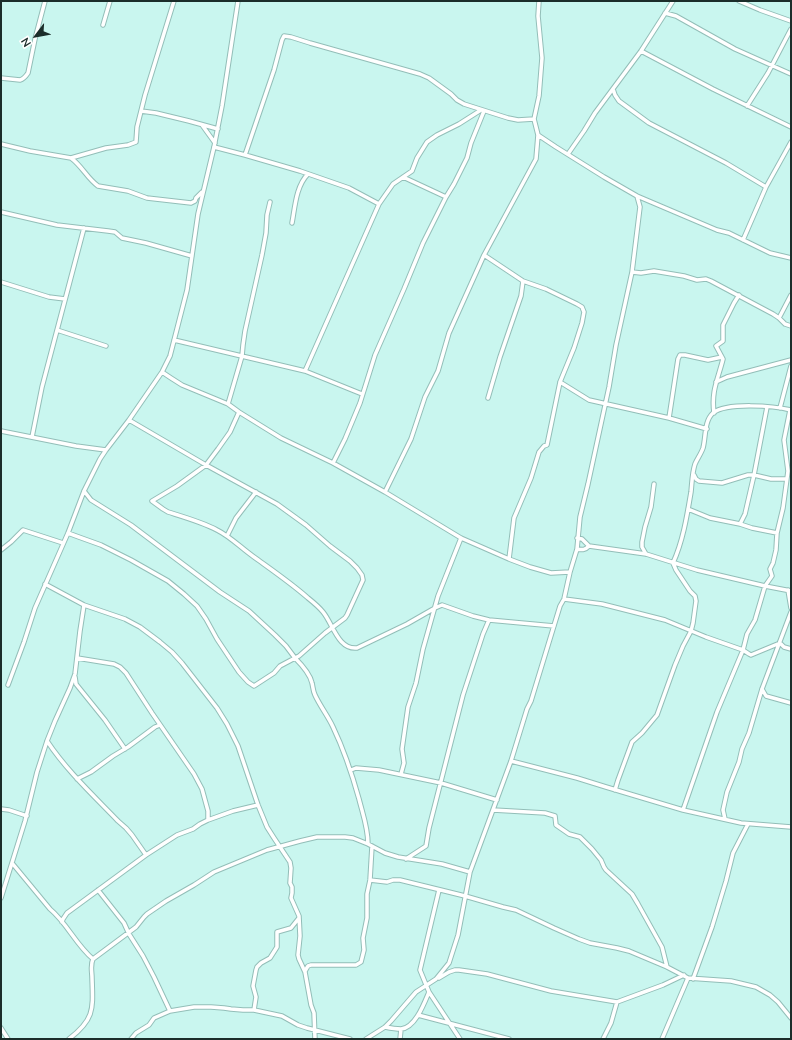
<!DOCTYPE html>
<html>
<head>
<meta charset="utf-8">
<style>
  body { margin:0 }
  #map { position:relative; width:792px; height:1040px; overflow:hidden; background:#c9f6ef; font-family:Mulish,sans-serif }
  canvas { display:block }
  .frame { position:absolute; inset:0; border:2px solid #1b2d2a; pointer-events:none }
  .north { position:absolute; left:16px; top:16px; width:40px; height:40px; -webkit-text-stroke:3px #fff; paint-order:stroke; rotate:238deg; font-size:11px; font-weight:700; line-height:16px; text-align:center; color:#1b2d2a }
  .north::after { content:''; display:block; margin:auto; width:14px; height:18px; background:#1b2d2a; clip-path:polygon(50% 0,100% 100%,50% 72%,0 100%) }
</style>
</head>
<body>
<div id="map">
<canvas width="792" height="1040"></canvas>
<div class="frame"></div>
<div class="north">N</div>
</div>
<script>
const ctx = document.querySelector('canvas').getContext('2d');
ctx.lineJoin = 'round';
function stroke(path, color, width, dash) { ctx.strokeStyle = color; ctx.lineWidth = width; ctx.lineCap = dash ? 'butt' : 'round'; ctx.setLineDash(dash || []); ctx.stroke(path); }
const street = new Path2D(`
  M739 1 760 10 791 21
  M665 13 676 16 735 49 791 74
  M103 25 110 1
  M641 51 713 89 791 127
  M1 78 20 80C24 79 26 76 28 73L35 39 45 1
  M613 89 615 95 619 101 649 123 726 163 766 187
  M747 106 768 73 791 29
  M141 111 156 113 189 121 218 129
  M202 125 215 143
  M538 135 556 147 604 177 637 196 717 230 729 233 770 253 791 258
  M1 144 30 151 71 158 106 148 128 145 136 142 137 127 145 95 174 1
  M214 147 245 155 300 171 349 188 379 204
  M568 154 584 131 595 113 641 51 673 1
  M245 155 274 70 282 40 284 36 291 37 310 43 420 74 429 78 451 94 457 100 464 104 508 118 518 120 534 119
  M71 158C82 166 87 178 98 186L128 191 147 198 191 203 195 201 196 198 202 192
  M403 177 446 197
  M1 212 57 225 108 231 115 232 122 238 146 243 192 256
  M292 223C295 207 296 186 308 174
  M743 240 766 187 791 142
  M484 255 523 281 546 289 577 304 582 307 584 312 582 323 574 348 560 382 547 445 544 446 539 452 531 478 514 518 509 559
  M632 272 641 273 654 271 684 276 697 280 706 279 711 281 773 314 779 318 791 295
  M1 282 49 297 65 299
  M779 318 785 324 791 326
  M57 330 106 346
  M174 340 305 371 362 394
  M305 371 379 204 393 184 412 171 417 158 427 142 437 135 459 124 481 110
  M162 372 171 378 182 385 228 404 239 412 281 438 333 463 385 492 461 538 509 559 530 567 551 573 570 572
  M560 382 589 400 669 418 707 429
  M716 382 727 377 791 360
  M488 398 500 357 521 296 523 281
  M228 404 242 356 243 345 245 331 262 255 266 233 267 215 270 202
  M780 408 791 366
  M239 412 230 432 218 449 206 465 177 486 152 501 163 509 168 512C184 517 202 522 217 530 231 537 241 548 254 557 272 570 291 583 308 598 313 602 319 607 323 612 333 624 338 650 357 648L407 624 435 608 442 605 473 616 489 620 554 626
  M714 413C711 391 718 379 723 359L716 346 723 341V325L734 303 739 295
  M669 418 678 359 680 355H685L708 360 722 357
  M1 431 76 446 106 450
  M32 437 42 387 84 228
  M333 463 345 439 360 403 375 355 404 289 423 243 446 197 454 184 467 158 471 143 484 111
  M694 475 696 479 699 481 722 483 748 475H754L771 479H786
  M84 491 91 500 131 525 220 592 249 611 275 635 286 646 295 658 299 656 325 633 345 618 347 615 363 580 362 575 357 568 350 561 330 546 306 525 277 504 206 465 129 420
  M385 492 411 439 425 397 438 371 449 333 484 255 536 159 538 135 534 119 539 96 542 58 538 16 539 1
  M688 509 710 518 740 524 752 528 777 533
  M740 524 745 514 754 475 767 407
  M68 533 76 536 101 545 131 560 168 581 184 594 197 606 206 619 217 639 239 672 248 682 254 686 274 673 280 666 295 658C302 665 310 674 312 683 313 687 313 691 315 695 320 706 328 716 333 727 344 750 352 774 359 799 363 815 368 828 368 844
  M227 536 236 518 256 492
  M577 538 582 539 589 546 646 554 697 570 765 586 791 591
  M577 549C583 550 585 550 589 546
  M1 550 11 542 23 530 63 543
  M646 554 642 547V542L645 527 651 507 654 484
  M45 584 84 605 125 619 140 627 160 642 172 652 182 663 217 708 227 724 238 746 258 805 267 827 274 838 290 862 291 868 290 883 292 887V893L291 898 299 916 300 936 298 955 299 959 305 972 311 1005 314 1013 315 1039
  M788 590 791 608
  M564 599 602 604 665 620 706 637 743 650 749 654 751 655 780 643 784 647 791 649
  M77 658 114 664 120 667 126 673 152 713 194 774 202 789 208 811V820
  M75 677 76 684 105 720 125 749
  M8 685 24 642 35 608 68 533 84 491 100 459 106 450 129 420 162 372 170 356 187 290 198 214 214 147 222 106 238 1
  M762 689 766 696 791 703
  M47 741C67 771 93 795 118 821L126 828 132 835 146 855
  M511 761 577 778 606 787 683 810 741 823 791 827
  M351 770 356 768 379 770 441 783 497 800
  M401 774 404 763 402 749 408 707 416 683 423 649 438 596 461 538
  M77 779 91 772 113 756 128 747 155 727 160 725
  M615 790 618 780 632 742 642 733 657 715 675 665 683 646 691 631 693 623 696 601 695 596 690 591 676 570 673 563C683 541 687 516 691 492 692 483 692 473 695 464 697 459 701 454 703 448 706 437 704 421 713 413 727 402 774 406 791 410
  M1 809 9 810 27 816
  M493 810 545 813 555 816 556 825 569 834 580 837 592 849 601 860 604 867 606 870 632 894 638 904 662 947 667 967
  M683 810 717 712 743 650 747 634 755 620 765 586 772 576 770 569 773 563 776 550 777 533 783 508 788 471 784 440 790 410
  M725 819 723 810 727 792 739 762 742 749 749 733 762 689 791 612
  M406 859 426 846 429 828 463 695 483 634 489 620
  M12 863 50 909C67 923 76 945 93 959
  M370 880 387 882 393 880H400L465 896 503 907 516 910 554 928 579 939 590 943 617 948 629 951 667 967 688 978 731 981 756 987 770 995 778 1002 791 1018
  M98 890 124 923 129 934 143 956 154 977 170 1011 194 1007H211L224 1008 231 1009 243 1010H254L282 1016 298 1025 307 1028 350 1039
  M439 890 420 970 429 992 460 1039
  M1 898 25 821 37 772 47 741 55 721 70 688 75 674 80 631 84 605
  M62 922 63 919 67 913 146 855 177 835 193 829 200 824 208 820 233 811 258 805
  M305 971 308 966 311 965H356L361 962 364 950 363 938 367 918V894L370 880 372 846
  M439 978 449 972 455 970H459L487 974 551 991 617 1002 663 985 684 975
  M693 979 712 927 726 881 733 853 748 824
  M254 1010 256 997 253 986 256 970 257 967 261 963 270 958 277 947V932L291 928 299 918
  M418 1015 509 1039
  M385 1027C390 1028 395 1029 401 1029 415 1028 424 1004 429 992
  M1 1028 8 1039
  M69 1039C95 1019 93 1009 92 978 92 972 90 965 93 959L136 927 144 917 147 914 166 901 194 885 214 872 267 850 300 841 317 837H345L353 838 368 844 385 853 398 857 442 864 470 872
  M131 1039 136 1033 149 1025 154 1018 170 1011
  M366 1039 385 1027 391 1021 416 992 436 979 449 963 458 935 470 872 511 761 527 709 531 701 560 606 564 599 570 572 577 549 580 517 588 484 609 387 616 345 632 272 640 207 637 196
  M400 1039 401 1029
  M603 1039 611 1023 617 1002
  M662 1039 688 978`);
stroke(street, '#93beb8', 5.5);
stroke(street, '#fff', 3.5);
</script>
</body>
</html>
